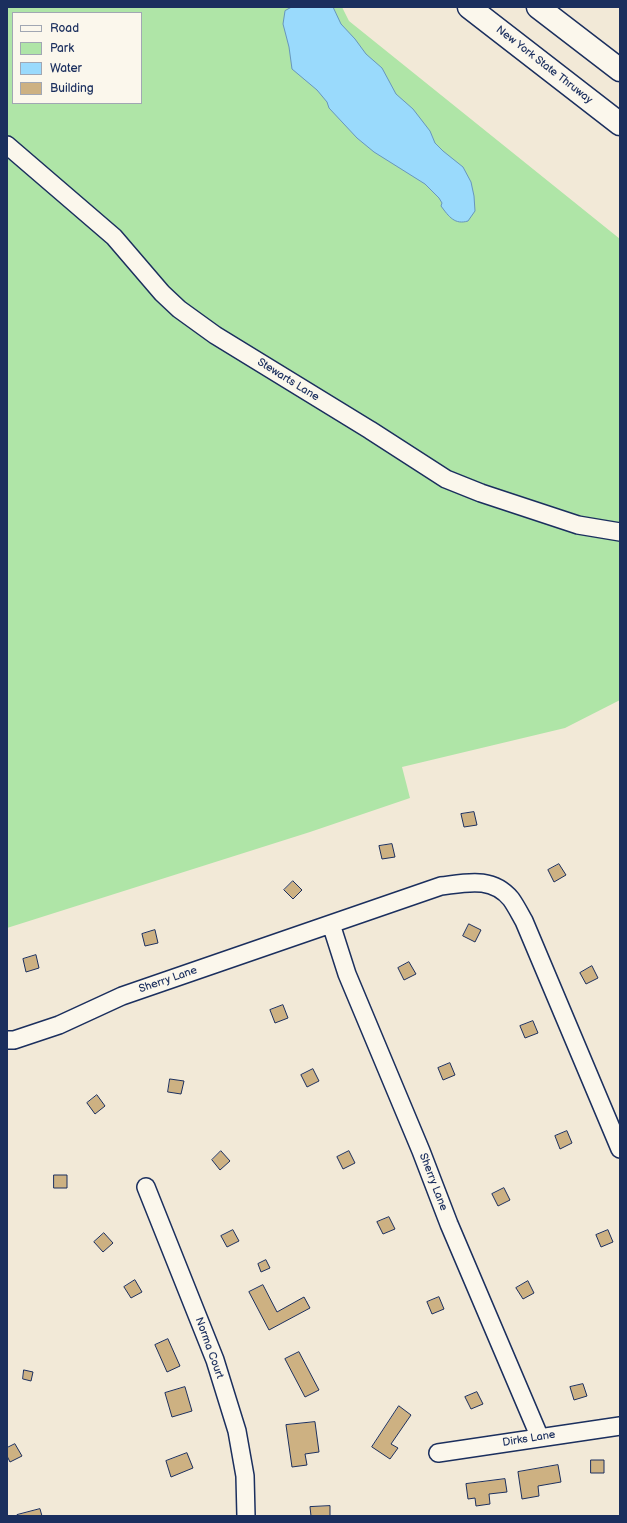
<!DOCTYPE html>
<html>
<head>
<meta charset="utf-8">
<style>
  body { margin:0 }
  #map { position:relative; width:627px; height:1523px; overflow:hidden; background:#f2e9d7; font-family:"Balsamiq Sans",sans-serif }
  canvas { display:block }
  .frame { position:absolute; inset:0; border:8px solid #1b2f5e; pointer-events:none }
  .legend { position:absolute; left:12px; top:12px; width:130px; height:92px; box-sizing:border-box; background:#fbf7ec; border:1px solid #a1a7b3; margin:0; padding:5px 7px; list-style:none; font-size:12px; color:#1b2f5e }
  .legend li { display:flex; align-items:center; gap:8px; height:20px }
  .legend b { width:20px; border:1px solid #a1a7b3 }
</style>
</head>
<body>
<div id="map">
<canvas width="627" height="1523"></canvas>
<div class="frame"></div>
<ul class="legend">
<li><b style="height:5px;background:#fbf7ec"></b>Road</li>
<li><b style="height:11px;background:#afe5a7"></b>Park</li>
<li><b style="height:11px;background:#9adafc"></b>Water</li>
<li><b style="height:11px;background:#cdb182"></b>Building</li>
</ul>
</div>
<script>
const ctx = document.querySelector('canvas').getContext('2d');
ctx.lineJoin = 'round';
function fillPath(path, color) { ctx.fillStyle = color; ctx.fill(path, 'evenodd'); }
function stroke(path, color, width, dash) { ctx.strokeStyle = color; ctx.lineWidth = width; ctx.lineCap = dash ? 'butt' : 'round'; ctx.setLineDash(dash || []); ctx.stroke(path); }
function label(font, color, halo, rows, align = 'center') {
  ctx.font = font + ' "Balsamiq Sans",sans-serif'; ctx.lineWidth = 4; ctx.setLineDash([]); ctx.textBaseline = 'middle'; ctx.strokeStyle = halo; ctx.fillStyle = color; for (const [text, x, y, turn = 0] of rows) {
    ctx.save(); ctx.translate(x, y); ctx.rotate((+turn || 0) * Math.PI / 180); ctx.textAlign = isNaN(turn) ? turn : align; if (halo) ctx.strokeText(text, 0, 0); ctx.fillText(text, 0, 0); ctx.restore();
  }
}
const green = new Path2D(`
  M7 7H342L349 21 620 239V700L565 728 402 767 410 798 310 832 7 928ZM13 13H141V103H13Z`);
const water = new Path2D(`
  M292 7H333L341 24 355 39 366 54 382 68 396 94 413 109 430 131 435 143 443 151 463 167 471 182 474 196 475 211 468 221C455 225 449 217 441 206L442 203 439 198 425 184 374 152 357 138 329 108 327 102 317 90 292 69 289 47 283 24 285 11Z`);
const building = new Path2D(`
  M474 812 477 825 464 827 461 814Z
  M392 844 395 857 382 859 379 846Z
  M559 864 566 875 554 882 548 870Z
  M293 881 302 890 293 899 284 890Z
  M469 924 481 930 475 942 463 936Z
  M155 930 158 943 145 946 142 934Z
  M36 955 39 968 26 972 23 959Z
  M409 962 416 974 404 980 398 968Z
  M592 966 598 978 586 984 580 973Z
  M283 1005 288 1018 275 1023 270 1010Z
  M533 1021 538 1033 525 1038 520 1026Z
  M450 1063 455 1075 443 1080 438 1068Z
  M313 1069 319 1081 307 1087 301 1075Z
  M170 1079 184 1081 181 1094 168 1092Z
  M97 1095 105 1106 95 1114 87 1103Z
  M567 1131 572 1143 560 1149 555 1136Z
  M221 1151 230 1161 220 1170 212 1160Z
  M349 1151 355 1163 343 1169 337 1157Z
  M54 1175H67V1188H54Z
  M504 1188 510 1200 498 1206 492 1194Z
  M389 1217 395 1229 383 1234 377 1222Z
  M233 1230 239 1241 227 1247 221 1236Z
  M608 1230 613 1242 601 1247 596 1235Z
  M104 1233 113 1243 103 1252 94 1242Z
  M266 1260 270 1268 261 1272 258 1264Z
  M135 1280 142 1292 131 1298 124 1287Z
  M528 1281 534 1293 523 1299 516 1288Z
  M263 1285 277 1312 304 1297 310 1308 269 1330 249 1292Z
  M439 1297 444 1309 432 1314 427 1302Z
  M168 1339 180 1366 167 1372 155 1345Z
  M299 1352 319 1390 305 1397 285 1359Z
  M24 1370 33 1372 31 1381 23 1379Z
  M583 1384 587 1396 574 1400 570 1387Z
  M185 1387 192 1411 172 1417 165 1393Z
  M477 1392 483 1404 471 1409 465 1397Z
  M399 1406 411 1415 391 1444 398 1448 390 1459 372 1447Z
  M315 1422 319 1452 305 1454 307 1465 292 1467 286 1425Z
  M15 1444 22 1456 10 1462 7 1456V1448Z
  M187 1453 193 1468 171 1477 166 1461Z
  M591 1460H604V1473H591Z
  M558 1465 561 1482 538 1486 539 1496 522 1499 518 1472Z
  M505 1479 507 1492 489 1494 490 1504 476 1506 475 1498 468 1499 466 1484Z
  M330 1506V1516H311L310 1507Z
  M40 1509 42 1516H17V1515Z`);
const minor = new Path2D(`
  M7 145 114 237 162 293 179 309 215 335 370 430 446 479 481 493 578 525 620 532
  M331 924 347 974 421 1151 449 1224 540 1438
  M7 1040H14L59 1025 122 996 441 886C466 883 492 876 511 899 516 906 520 914 524 921L620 1149
  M146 1187 215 1360 237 1431 245 1476 246 1516
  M438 1453 620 1426`);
const highway = new Path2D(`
  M469 7 620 124
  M538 7 620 70`);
const streetNames = [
  ["New York State Thruway",544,65,38],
  ["Stewarts Lane",288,380,32],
  ["Sherry Lane",168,980,-19],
  ["Sherry Lane",433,1182,69],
  ["Norma Court",209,1348,70],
  ["Dirks Lane",529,1439,-9]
];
fillPath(green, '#afe5a7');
fillPath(water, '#9adafc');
stroke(water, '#6796bd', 1);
fillPath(building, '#cdb182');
stroke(building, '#1b2f5e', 1);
stroke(minor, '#1b2f5e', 20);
stroke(highway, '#1b2f5e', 25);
stroke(minor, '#fbf7ec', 17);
stroke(highway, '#fbf7ec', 22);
label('11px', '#1b2f5e', '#fbf7ec', streetNames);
</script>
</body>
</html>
